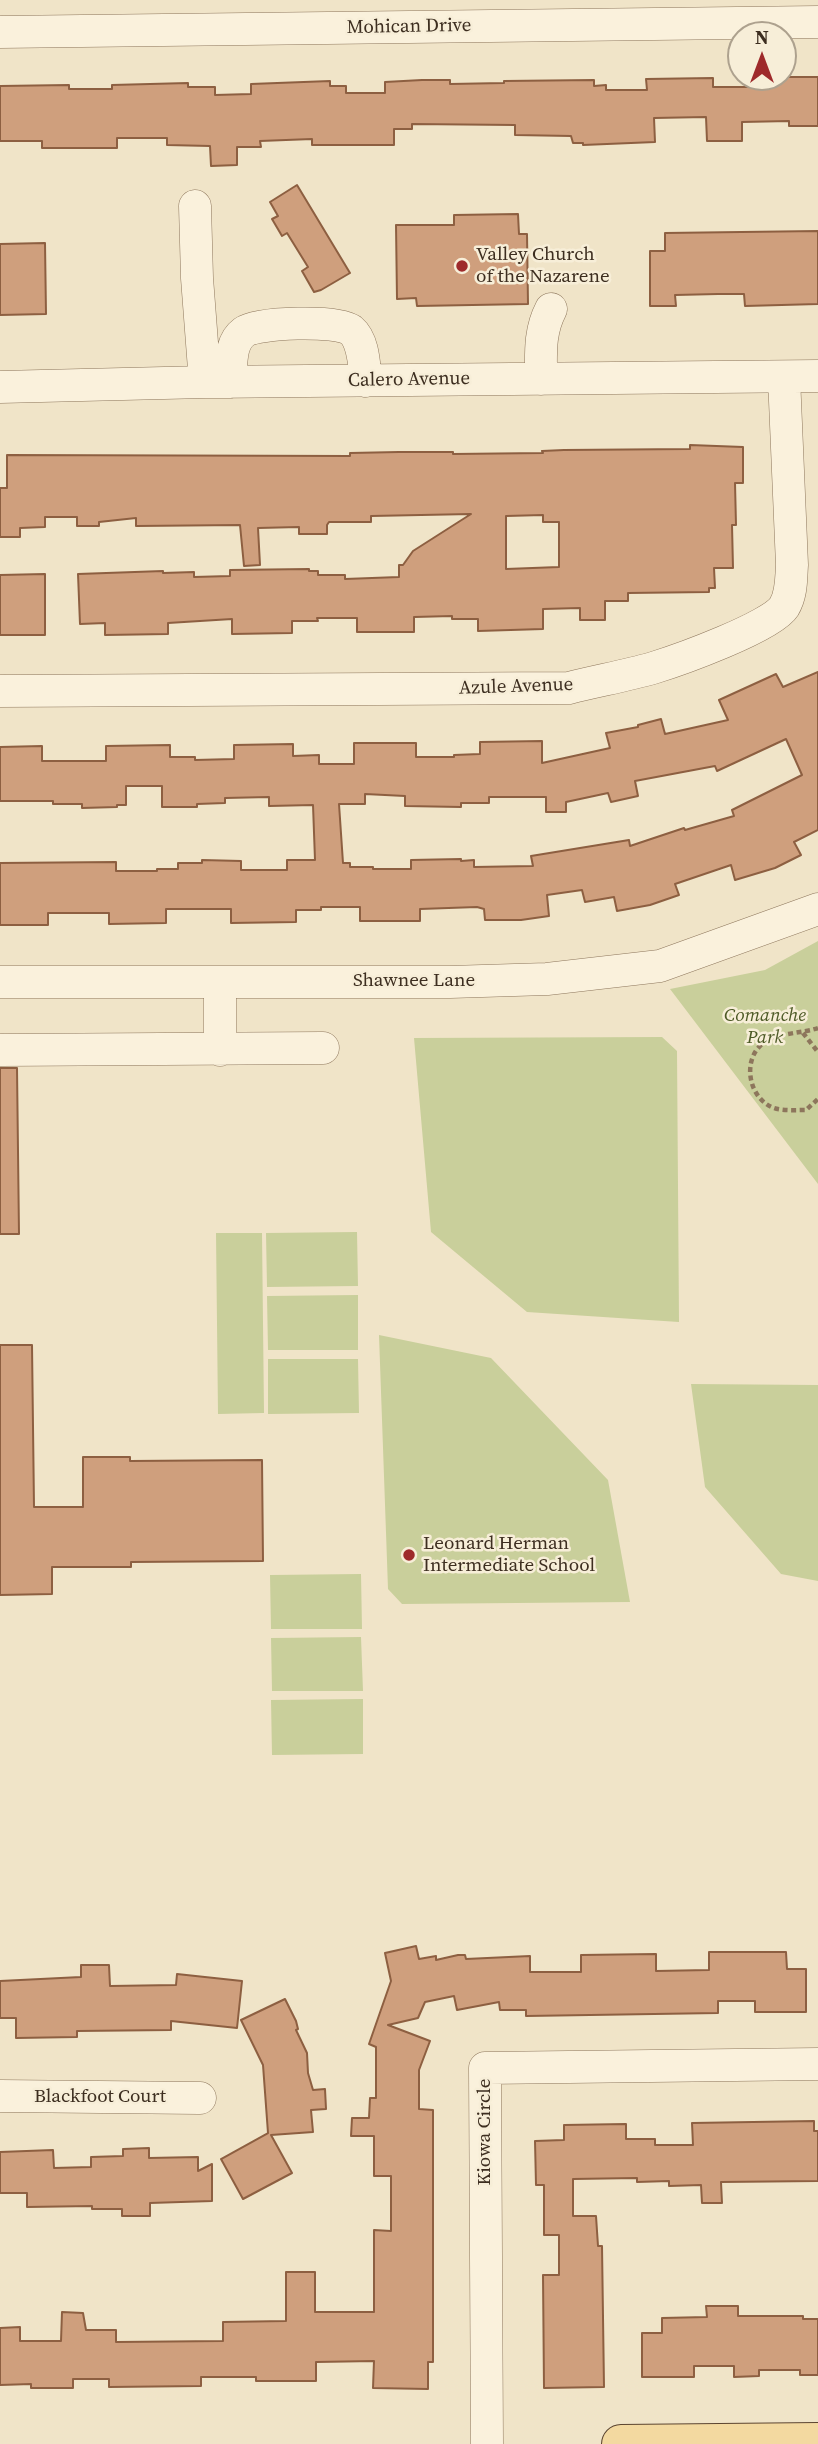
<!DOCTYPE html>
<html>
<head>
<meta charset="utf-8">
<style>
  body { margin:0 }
  #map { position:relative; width:818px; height:2444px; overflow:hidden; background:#f0e4c8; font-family:"Source Serif 4",serif }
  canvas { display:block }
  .north { position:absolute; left:727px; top:21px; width:70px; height:70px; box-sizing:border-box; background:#f7eed8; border:2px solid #ada18e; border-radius:50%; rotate:0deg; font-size:19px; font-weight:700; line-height:28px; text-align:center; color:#3d2e20 }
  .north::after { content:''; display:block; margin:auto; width:24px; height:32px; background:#9e2a2b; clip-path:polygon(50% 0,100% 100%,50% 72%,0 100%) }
</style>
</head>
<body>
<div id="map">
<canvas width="818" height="2444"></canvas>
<div class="north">N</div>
</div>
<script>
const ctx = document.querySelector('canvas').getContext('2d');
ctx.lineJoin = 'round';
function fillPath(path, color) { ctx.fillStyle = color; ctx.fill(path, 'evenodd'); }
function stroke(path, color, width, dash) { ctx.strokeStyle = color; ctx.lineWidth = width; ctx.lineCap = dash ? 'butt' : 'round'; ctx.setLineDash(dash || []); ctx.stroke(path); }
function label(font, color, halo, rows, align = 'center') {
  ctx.font = font + ' "Source Serif 4",serif'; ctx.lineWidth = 5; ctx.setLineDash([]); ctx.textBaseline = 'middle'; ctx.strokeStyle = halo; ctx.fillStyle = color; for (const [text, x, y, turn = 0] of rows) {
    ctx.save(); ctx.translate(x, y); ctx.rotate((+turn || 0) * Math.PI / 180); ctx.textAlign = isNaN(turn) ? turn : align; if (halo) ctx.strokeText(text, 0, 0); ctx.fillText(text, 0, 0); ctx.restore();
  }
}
const green = new Path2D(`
  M818 941V1184L670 989 765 970Z
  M662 1037 677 1051 679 1322 527 1312 431 1232 414 1038Z
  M357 1232 358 1286 267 1287 266 1233Z
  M216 1233H262L264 1413 218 1414Z
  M358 1295V1350H268L267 1296Z
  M379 1335 491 1358 608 1480 630 1602 402 1604 388 1589Z
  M268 1359H358L359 1413 268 1414Z
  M691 1384 818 1385V1581L781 1574 705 1487Z
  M361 1574 362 1629H271L270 1575Z
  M361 1637 363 1691H272L271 1638Z
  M363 1699V1754L272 1755 271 1700Z`);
const building = new Path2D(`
  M767 77H818V126H789V121L742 122V141H707L706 117 654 118 655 142 583 145V143H573L571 136 515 135V125L412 124V129H394V145H312V139L260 141 261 147H237V165L211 166 210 146 167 145V138H117V148H42V141H0V86L69 85V89H112V85L188 83V87H215V95L251 94V84L330 81V86H346V93H385V82L422 80H450V84L504 83V81L594 80V86L606 85V90H647L646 79 713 78V87H753V81H767Z
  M297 185 350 273 321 290 314 292 302 271 308 267 287 233 282 236 272 219 278 216 270 202Z
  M518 214 519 234H527L528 304 417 306 416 298 397 299 396 225H454V215Z
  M818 231V304L745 306 744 294H718L675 295 676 306H650V251H665V233Z
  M45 243 46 314 0 315V244Z
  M690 445 743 447V483H735L736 525H732L733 568H714L715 588H709V592L628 593V601H605V620H580V608L543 609V629L478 631V619H452V616L414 617V632H357V618H317L318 621H292V633L232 634V619L168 623V634L105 635V623L80 624 78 574 163 571V573L194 572V577L230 576V570L309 569V571H318V575H345V579L399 577V565H403L413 551 471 514 371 516V522H329L327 525V534H299V527L258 528 260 565 244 566 240 525 136 526V518L99 522V526H77V517H45V527L20 528V537H0V488H7V455L350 456V453L399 452H453V454L543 453 542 451 564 450 690 449ZM543 515V522H559V567L506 569V516Z
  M45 574V635H0V575Z
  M818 672V830L794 842 801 855 775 868 735 880 731 865 675 884 679 895 650 905 617 911 614 897 585 902 582 890 547 895 549 916 521 920H485L484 909 477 907 420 909V921H360V907H321V910H296V922L231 923V909H166V923L109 924V913H48V925H0V863L116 862V871H157V869H178V863H202V860L241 861V870H287V860H315L313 805 269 806V797L225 798V803L197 804V807H162V786H126V805H117V807L82 808V804H53V801H0V747L42 746V761H106V746L170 745V757H195V760L234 759V745L293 744V756L319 755V764H354V743H416V757H454V755L480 754V742L542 741V763L610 748 606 733 638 727V725L661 719 665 734 728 720 719 700 776 674 783 687ZM786 739 802 775 732 810 734 816 685 830 684 828 630 846 629 840 531 856 533 866 474 867V860L461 861V859L411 860V869H373V867H350V863H343L339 804H365V794L405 796V806L461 807V803H489V797H546V812H566V802L608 793 611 802 638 796 635 781 715 766 717 771Z
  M0 1068H17L19 1234H0Z
  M0 1345H32L34 1507H83V1457H130V1461L262 1460 263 1561 131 1562V1567H52V1594L0 1595Z
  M416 1946 419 1959 436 1956V1960L458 1955H465L466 1959 530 1956V1972H581V1955L656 1954V1971L709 1970V1952H786L787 1969H806V2012H755V2001H718V2013L526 2016V2010H500L499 2002 457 2010 454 1996 425 2002 418 2018 388 2025 430 2041 419 2070V2109L433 2110V2362H428V2389L373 2388 374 2361 316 2362V2381H256V2377H201V2386L109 2387V2379H73V2388H31V2384L0 2385V2328L20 2327V2341H61L62 2312 83 2313 86 2330H116V2342L223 2341V2322L286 2321V2272H315V2312H374V2230L391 2231V2176H374V2136H351L352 2118H369L370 2098H376V2047L369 2044 391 1981 385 1953Z
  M81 1965H109L110 1986 176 1985 177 1974 242 1981 237 2028 171 2021V2030L77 2031V2037L16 2038V2018H0V1981L81 1977Z
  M285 1999 296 2021 298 2029 296 2030 307 2053 308 2073 313 2090 325 2089 326 2109 311 2110 313 2132 271 2135 292 2173 243 2199 221 2159 268 2133 263 2065 241 2020Z
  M814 2121V2131H818V2181L721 2182 722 2203H702L701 2185 669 2186V2181L637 2182V2178L573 2179V2216H596L598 2246H602L604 2387 544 2388 543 2275H559V2235H544V2185H536L535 2141 564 2140V2125L626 2124V2139H655V2145H693L692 2123Z
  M149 2148V2158L198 2157V2171L212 2164V2201L150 2203V2216H122V2209H92V2206L27 2207V2193H0V2152L53 2150 54 2168 91 2167V2157L123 2156V2149Z
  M706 2306H738V2316H803V2319H818V2375H800V2370H759V2376L734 2377V2366H694V2377H642V2333H662V2318L707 2317Z`);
const path = new Path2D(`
  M818 1028C801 1034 776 1032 761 1045 742 1062 749 1099 774 1108 783 1111 797 1110 806 1110L818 1099
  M803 1033 818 1052`);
const minor = new Path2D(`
  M0 32 818 22
  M195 206 197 278 205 382
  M541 379C541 354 539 332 551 309
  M230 382C232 365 229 343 244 332 258 322 337 320 351 330 364 341 364 365 366 381
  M0 387 205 382 818 376
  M0 691 569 688C596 681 625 676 653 668 679 660 771 627 784 607 792 594 791 578 792 565L784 377
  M0 982H450L547 979 660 966 818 909
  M0 1050 323 1048
  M220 1050V982
  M0 2096 200 2098
  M487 2444 485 2068 818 2064`);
const major = new Path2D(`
  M621 2444 818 2442`);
const markers = [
  [462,266,7,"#9e2a2b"],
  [409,1555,7,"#9e2a2b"]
];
const streetNames = [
  ["Mohican Drive",409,27,-1],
  ["Calero Avenue",409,380,-1],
  ["Azule Avenue",516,687,-2],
  ["Shawnee Lane",414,981],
  ["Blackfoot Court",100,2097],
  ["Kiowa Circle",485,2132,-90]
];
const poiNames = [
  ["Valley Church",476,255],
  ["of the Nazarene",476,277],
  ["Leonard Herman",423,1544],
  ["Intermediate School",423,1566]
];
const parkNames = [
  ["Comanche",765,1016],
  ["Park",765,1038]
];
fillPath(green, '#c9cf9b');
fillPath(building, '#cf9f7d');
stroke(building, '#8d5f41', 2);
stroke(minor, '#8d765c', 33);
stroke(major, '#5b4430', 40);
stroke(path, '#8d765c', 4.5, [5, 3.5]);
stroke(minor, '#faf1dc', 32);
stroke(major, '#f3d9a0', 38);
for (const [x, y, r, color] of markers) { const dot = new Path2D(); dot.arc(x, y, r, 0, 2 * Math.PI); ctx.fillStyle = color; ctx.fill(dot); stroke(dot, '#f7eed8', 2.5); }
label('19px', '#3d2e20', '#f7eed8', streetNames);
label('19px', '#3d2e20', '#f7eed8', poiNames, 'left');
label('italic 19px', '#4d5a26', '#f7eed8', parkNames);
</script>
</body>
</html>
